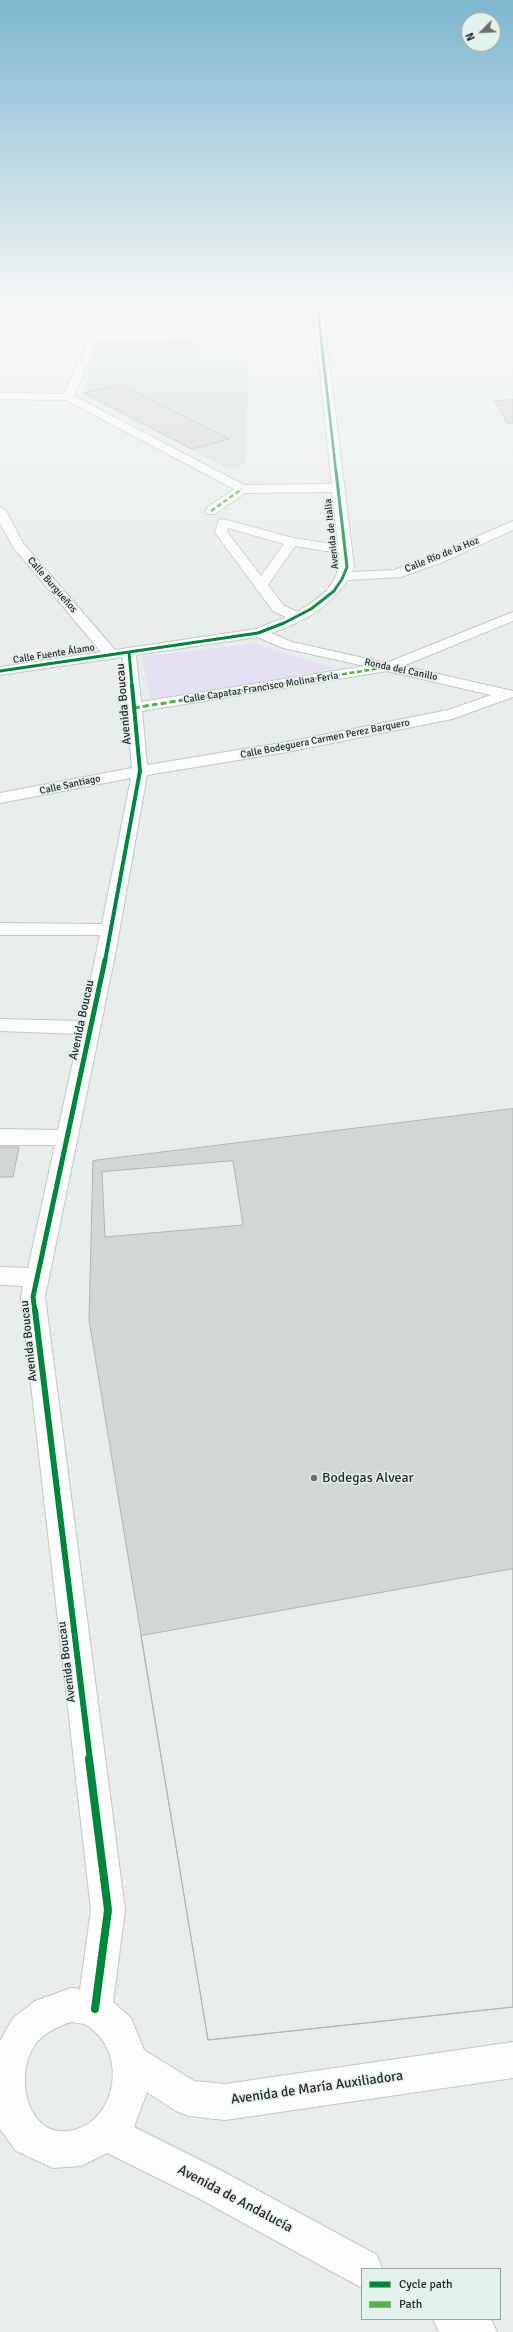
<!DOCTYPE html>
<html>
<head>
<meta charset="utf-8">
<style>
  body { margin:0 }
  #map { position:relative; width:513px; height:2332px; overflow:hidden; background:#e8eeec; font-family:Signika,sans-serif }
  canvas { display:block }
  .legend { position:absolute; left:361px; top:2268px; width:140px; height:52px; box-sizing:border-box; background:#e4f2ed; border:1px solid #98a29e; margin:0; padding:5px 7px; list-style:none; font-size:12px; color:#252928 }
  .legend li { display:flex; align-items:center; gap:8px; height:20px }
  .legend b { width:20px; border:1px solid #98a29e }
  .north { position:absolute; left:461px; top:12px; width:40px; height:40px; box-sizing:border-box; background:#e4f2ed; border:1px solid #98a29e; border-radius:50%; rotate:246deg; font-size:11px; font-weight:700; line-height:16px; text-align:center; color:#252928 }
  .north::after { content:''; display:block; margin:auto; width:14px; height:18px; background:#696e6d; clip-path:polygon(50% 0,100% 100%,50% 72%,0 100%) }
</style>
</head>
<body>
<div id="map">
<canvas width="513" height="2332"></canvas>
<ul class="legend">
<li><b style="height:5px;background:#00873e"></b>Cycle path</li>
<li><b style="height:5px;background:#55b245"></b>Path</li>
</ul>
<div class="north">N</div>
</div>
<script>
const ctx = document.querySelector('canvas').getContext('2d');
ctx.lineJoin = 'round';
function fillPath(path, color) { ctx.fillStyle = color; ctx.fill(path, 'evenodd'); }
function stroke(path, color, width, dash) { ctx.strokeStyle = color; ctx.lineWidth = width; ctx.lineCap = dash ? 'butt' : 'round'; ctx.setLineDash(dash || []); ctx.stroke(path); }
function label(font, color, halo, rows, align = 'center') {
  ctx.font = font + ' Signika,sans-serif'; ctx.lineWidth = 3; ctx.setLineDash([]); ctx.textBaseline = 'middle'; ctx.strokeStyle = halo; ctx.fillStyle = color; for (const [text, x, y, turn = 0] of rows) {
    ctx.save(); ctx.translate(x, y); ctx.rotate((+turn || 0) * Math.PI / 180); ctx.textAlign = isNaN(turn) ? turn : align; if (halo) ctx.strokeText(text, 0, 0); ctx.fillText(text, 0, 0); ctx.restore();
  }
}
const built = new Path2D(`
  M197 338 199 361H249L245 464 229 469 83 395 98 340Z`);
const green = new Path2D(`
  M256 643 276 651 334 668 191 696 195 692 151 700 142 657Z`);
const building = new Path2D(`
  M121 385 229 439 192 449 85 393Z
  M513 400V423H507L495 401Z
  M513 1109V2007L208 2040 89 1320 93 1161Z
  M0 1147H19L13 1177H0Z
  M233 1161 243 1225 105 1237 102 1172Z
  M513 1569V2007L208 2040 141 1636Z`);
const minor = new Path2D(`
  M99 303H108L101 334 156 333 161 303H171L165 333 226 332 229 303H239L235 332 315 330 312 303H322L354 567 352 572 394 570 433 556 513 521V530L443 562 401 577 348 580C329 607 302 623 271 633L292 642 386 663 513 612V621L403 666 513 691V697L452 719 287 752 147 775 115 955 45 1297 125 1910 113 2002 131 2018 144 2050 194 2081 225 2084 513 2042V2078L225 2120 189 2116 176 2111 147 2092 134 2127 224 2172 377 2255 382 2269H362V2288L198 2198 107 2153 81 2166 53 2168 16 2151 0 2129V2041L13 2018 35 2001 71 1988 80 1989 91 1910 21 1297 23 1286 0 1285V1267L28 1268 55 1145H0V1129L58 1130 79 1034 0 1031V1019L82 1021 100 935H0V923L102 924 131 778 0 803V793L132 768 122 657 0 675V667L101 652 13 547 0 523V507L6 511 23 543 115 650 256 629 286 617 273 611 217 535 215 532 219 520 223 519 293 538 338 545 332 492 245 493 215 514H207L205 511 207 508 234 489 66 400 0 399V393L64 394 93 329ZM316 336 332 484 244 485 74 396 98 340ZM228 528 284 544 261 576 227 532ZM295 546 339 553C342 583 321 598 297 612L283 605 268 585ZM257 637 283 648 365 666 141 702 136 655ZM387 671 491 695 448 710 287 742 147 765 142 711ZM71 2022C76 2023 82 2023 86 2025 89 2026 93 2030 95 2032 128 2061 113 2127 67 2131 53 2132 44 2128 36 2117 21 2097 21 2062 37 2042 46 2032 59 2026 71 2022Z
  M433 2319H491L497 2332H439Z`);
const quietFar1 = new Path2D(`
  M211 511 242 489
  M268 686 388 667`);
const quiet = new Path2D(`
  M134 708 275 685`);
const cyclewayFar5 = new Path2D(`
  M317 303 336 472`);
const cyclewayFar4 = new Path2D(`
  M129 652 132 686
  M0 671 258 633 284 623 311 609 334 591 342 579 347 567 336 471`);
const cyclewayFar3 = new Path2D(`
  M105 961 140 771 132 685`);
const cyclewayFar2 = new Path2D(`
  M35 1311 33 1297 105 960`);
const cyclewayFar1 = new Path2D(`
  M35 1310 90 1760`);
const cycleway = new Path2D(`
  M89 1759 108 1910 95 2009`);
const markers = [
  [314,1478,4,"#696e6d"]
];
const farStreetnames = [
  ["Avenida de Italia",332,534,-96],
  ["Calle Río de la Hoz",442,555,-22],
  ["Calle Burgueños",52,585,49],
  ["Calle Fuente Álamo",54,654,-9],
  ["Ronda del Canillo",401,670,12],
  ["Calle Capataz Francisco Molina Feria",261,688,-9],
  ["Calle Bodeguera Carmen Perez Barquero",325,739,-11],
  ["Calle Santiago",70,785,-12]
];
const streetNames = [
  ["Avenida Boucau",124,704,-95],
  ["Avenida Boucau",82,1020,-78],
  ["Avenida Boucau",29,1341,-96],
  ["Avenida Boucau",67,1662,-97]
];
const nearPoinames = [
  ["Bodegas Alvear",322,1478]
];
const nearStreetnames = [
  ["Avenida de María Auxiliadora",317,2088,-8],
  ["Avenida de Andalucía",235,2199,28]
];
fillPath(built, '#d4e1dc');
fillPath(green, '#e6e0f4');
fillPath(building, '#d2d7d5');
stroke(building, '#afb4b2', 1);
stroke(minor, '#c2c7c5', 2);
fillPath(minor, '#fcfcfc');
stroke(quietFar1, '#55b245', 2.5, [5, 2.5]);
stroke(quiet, '#55b245', 3, [6, 3]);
stroke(cyclewayFar5, '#00873e', 2.5);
stroke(cyclewayFar4, '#00873e', 3);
stroke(cyclewayFar3, '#00873e', 4);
stroke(cyclewayFar2, '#00873e', 5);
stroke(cyclewayFar1, '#00873e', 6);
stroke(cycleway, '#00873e', 8);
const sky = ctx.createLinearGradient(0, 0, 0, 630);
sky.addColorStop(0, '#7db7cf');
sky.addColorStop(0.48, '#f5f7f6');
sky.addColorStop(1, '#f5f7f600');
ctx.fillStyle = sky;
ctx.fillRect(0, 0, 513, 630);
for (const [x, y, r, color] of markers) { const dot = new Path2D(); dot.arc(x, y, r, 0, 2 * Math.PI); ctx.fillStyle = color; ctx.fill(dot); stroke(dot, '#e4f2ed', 1.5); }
label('10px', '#252928', '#e4f2ed', farStreetnames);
label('12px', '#252928', '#e4f2ed', streetNames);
label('14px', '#252928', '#e4f2ed', nearPoinames, 'left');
label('14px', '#252928', '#e4f2ed', nearStreetnames);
</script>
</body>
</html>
